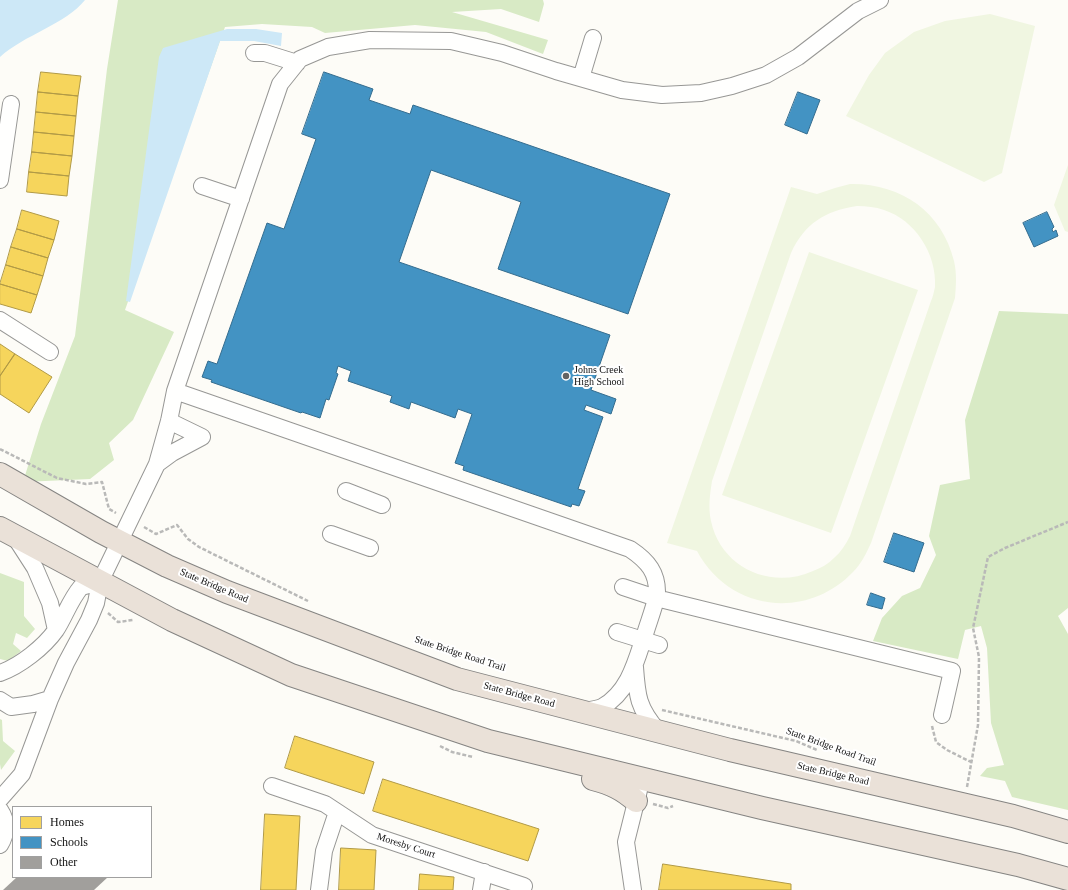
<!DOCTYPE html>
<html>
<head>
<meta charset="utf-8">
<style>
  body { margin:0 }
  #map { position:relative; width:1068px; height:890px; overflow:hidden; background:#fdfcf7; font-family:"Times New Roman",serif }
  canvas { display:block }
  .legend { position:absolute; left:12px; top:806px; width:140px; height:72px; box-sizing:border-box; background:#fff; border:1px solid #a0a0a0; margin:0; padding:5px 7px; list-style:none; font-size:12px; color:#111 }
  .legend li { display:flex; align-items:center; gap:8px; height:20px }
  .legend b { width:20px; border:1px solid #a0a0a0 }
</style>
</head>
<body>
<div id="map">
<canvas width="1068" height="890"></canvas>
<ul class="legend">
<li><b style="height:11px;background:#f6d55c"></b>Homes</li>
<li><b style="height:11px;background:#4393c3"></b>Schools</li>
<li><b style="height:11px;background:#a19f9c"></b>Other</li>
</ul>
</div>
<script>
const ctx = document.querySelector('canvas').getContext('2d');
ctx.lineJoin = 'round';
function fillPath(path, color) { ctx.fillStyle = color; ctx.fill(path, 'evenodd'); }
function stroke(path, color, width, dash) { ctx.strokeStyle = color; ctx.lineWidth = width; ctx.lineCap = dash ? 'butt' : 'round'; ctx.setLineDash(dash || []); ctx.stroke(path); }
function label(font, color, halo, rows, align = 'center') {
  ctx.font = font + ' "Times New Roman",serif'; ctx.lineWidth = 4; ctx.setLineDash([]); ctx.textBaseline = 'middle'; ctx.strokeStyle = halo; ctx.fillStyle = color; for (const [text, x, y, turn = 0] of rows) {
    ctx.save(); ctx.translate(x, y); ctx.rotate((+turn || 0) * Math.PI / 180); ctx.textAlign = isNaN(turn) ? turn : align; if (halo) ctx.strokeText(text, 0, 0); ctx.fillText(text, 0, 0); ctx.restore();
  }
}
const forest = new Path2D(`
  M118 0H543L544 4 539 22 501 9 452 12 548 40 543 54 486 32 415 25 325 33 312 27 262 24 225 27 125 310 174 332 133 420 109 443 114 460 90 479 23 482 41 424 75 336 107 69Z
  M999 311 1068 314V608L1058 616 1068 634V810L1012 797 1005 781 980 776 987 768 1004 765 991 723 987 648 981 626 965 630 958 659 873 641 882 618 902 596 920 588 936 555 929 536 940 485 970 479 965 420Z
  M0 573 24 582V616L35 629 27 638 16 633 13 644 21 651 8 661 0 659Z
  M0 719 2 720 3 741 15 751 1 770 0 764Z`);
const pitch = new Path2D(`
  M990 14 1035 26 1002 173 984 182 846 116 869 75 885 53 914 32 945 21Z
  M1068 165V232L1065 231 1054 205Z
  M850 184C900 183 942 211 954 261 957 274 956 286 955 298L871 543C866 554 861 564 853 572 806 621 729 611 697 551L667 543 791 187 817 194 835 188ZM857 206C867 206 875 207 884 210 915 220 937 254 935 287 934 291 933 297 931 301L850 536C846 544 841 552 834 558 828 564 821 568 813 571 771 590 721 568 711 521 708 507 710 494 712 481L791 253C805 223 825 211 857 206Z
  M809 252 918 290 831 533 722 495Z`);
const water = new Path2D(`
  M0 0H85C66 24 24 35 0 57Z
  M227 29H256L282 33 281 46 254 41H220L130 302 126 301 159 57 163 48Z`);
const homes = new Path2D(`
  M41 72 81 76 78 96 38 92Z
  M38 92 78 96 76 116 36 112Z
  M36 112 76 116 74 136 34 132Z
  M34 132 74 136 72 156 32 152Z
  M32 152 72 156 69 176 29 172Z
  M29 172 69 176 67 196 27 192Z
  M22 210 59 221 54 240 17 229Z
  M17 229 54 240 48 258 11 247Z
  M11 247 48 258 43 276 6 265Z
  M6 265 43 276 37 295 0 284Z
  M0 284 37 295 31 313 0 304Z
  M0 344 15 354 0 376Z
  M15 354 52 377 29 413 0 394V376Z
  M295 736 374 762 364 794 285 768Z
  M383 779 539 829 528 861 373 811Z
  M265 814 300 816 296 890H261Z
  M341 848 376 850 374 890H339Z
  M663 864 791 884V890H659Z
  M420 874 454 877 453 890H419Z`);
const schools = new Path2D(`
  M324 72 373 89 369 100 410 114 413 105 670 194 628 314 498 269 521 202 431 170 399 262 610 335 591 390 616 399 611 414 586 405 584 410 603 417 578 489 585 491 579 506 572 504 571 507 463 470 464 466 455 463 472 414 458 409 455 418 411 402 409 409 390 402 392 396 348 381 351 371 338 366 336 373 338 374 329 400 326 399 320 418 302 412 301 413 211 382 212 380 202 377 208 361 217 364 267 223 284 229 316 139 302 134Z
  M798 92 820 100 807 134 785 125Z
  M1047 212 1054 227 1052 229 1053 232 1056 230 1058 236 1034 247 1023 223Z
  M894 533 924 543 914 572 884 562Z
  M871 593 885 598 882 609 867 605Z`);
const building = new Path2D(`
  M17 877H108L94 890H3Z`);
const path = new Path2D(`
  M0 449 57 478 86 484 102 482 109 509 116 513
  M144 527 156 534 177 525 188 539 199 547 308 601
  M108 613 118 622 133 620
  M662 710 796 741 817 750
  M932 726 936 742 947 750 971 762
  M440 746 452 752 473 757
  M967 787 978 725 979 657 973 628 988 557 1005 548 1068 522
  M653 804 668 808 673 806`);
const minor = new Path2D(`
  M254 53H265L297 63
  M581 78 593 38
  M0 180 11 104
  M202 186 241 199
  M0 320 50 352
  M175 391 630 549C648 561 658 573 657 595 654 608 649 621 645 634 636 661 629 692 602 707 597 709 590 710 584 711
  M169 421 202 437
  M157 464 172 453 202 437
  M346 491 382 505
  M331 534 370 548
  M15 537 35 568 50 603 56 630
  M623 587 656 598 952 671 942 715
  M617 632 659 645
  M635 667C637 696 638 708 658 731
  M0 673C20 666 44 647 56 630 65 616 70 600 81 587L100 582
  M0 700 11 707 33 704 50 699
  M272 786 325 804 372 835 524 886
  M0 799 22 774 50 699 66 663 89 620 96 603 100 582 157 464 169 421 175 391 280 84 300 59 328 47 370 40 451 41 502 53 556 71 622 90 662 95 701 93 732 86 766 75 798 57 858 11 880 0
  M0 810C8 822 7 833 0 845
  M319 890 324 851 337 812
  M481 890 484 872
  M633 890 626 842 639 790`);
const highway = new Path2D(`
  M0 474 101 532 167 566 227 592 457 679 730 750 1013 816 1068 832
  M0 528 172 620 291 675 488 741 762 808 1018 865 1068 879
  M593 779C612 784 622 789 636 801`);
const markers = [
  [566,376,4,"#646362"]
];
const poiNames = [
  ["Johns Creek",574,370],
  ["High School",574,382]
];
const streetNames = [
  ["State Bridge Road",214,586,23],
  ["State Bridge Road Trail",460,654,18],
  ["State Bridge Road",519,695,15],
  ["State Bridge Road Trail",831,747,20],
  ["State Bridge Road",833,774,13],
  ["Moresby Court",406,846,18]
];
fillPath(forest, '#d8eac5');
fillPath(pitch, '#f0f6e1');
fillPath(water, '#cde8f7');
fillPath(homes, '#f6d55c');
stroke(homes, '#b19a46', 1);
fillPath(schools, '#4393c3');
stroke(schools, '#346c8e', 1);
fillPath(building, '#a19f9c');
stroke(minor, '#979795', 18);
stroke(highway, '#858482', 24);
stroke(path, '#b9b9b8', 2.5, [4, 2]);
stroke(minor, '#fffffe', 16);
stroke(highway, '#eae1d8', 22);
for (const [x, y, r, color] of markers) { const dot = new Path2D(); dot.arc(x, y, r, 0, 2 * Math.PI); ctx.fillStyle = color; ctx.fill(dot); stroke(dot, '#fff', 1.5); }
label('10px', '#111', '#fff', poiNames, 'left');
label('10px', '#111', '#fff', streetNames);
</script>
</body>
</html>
